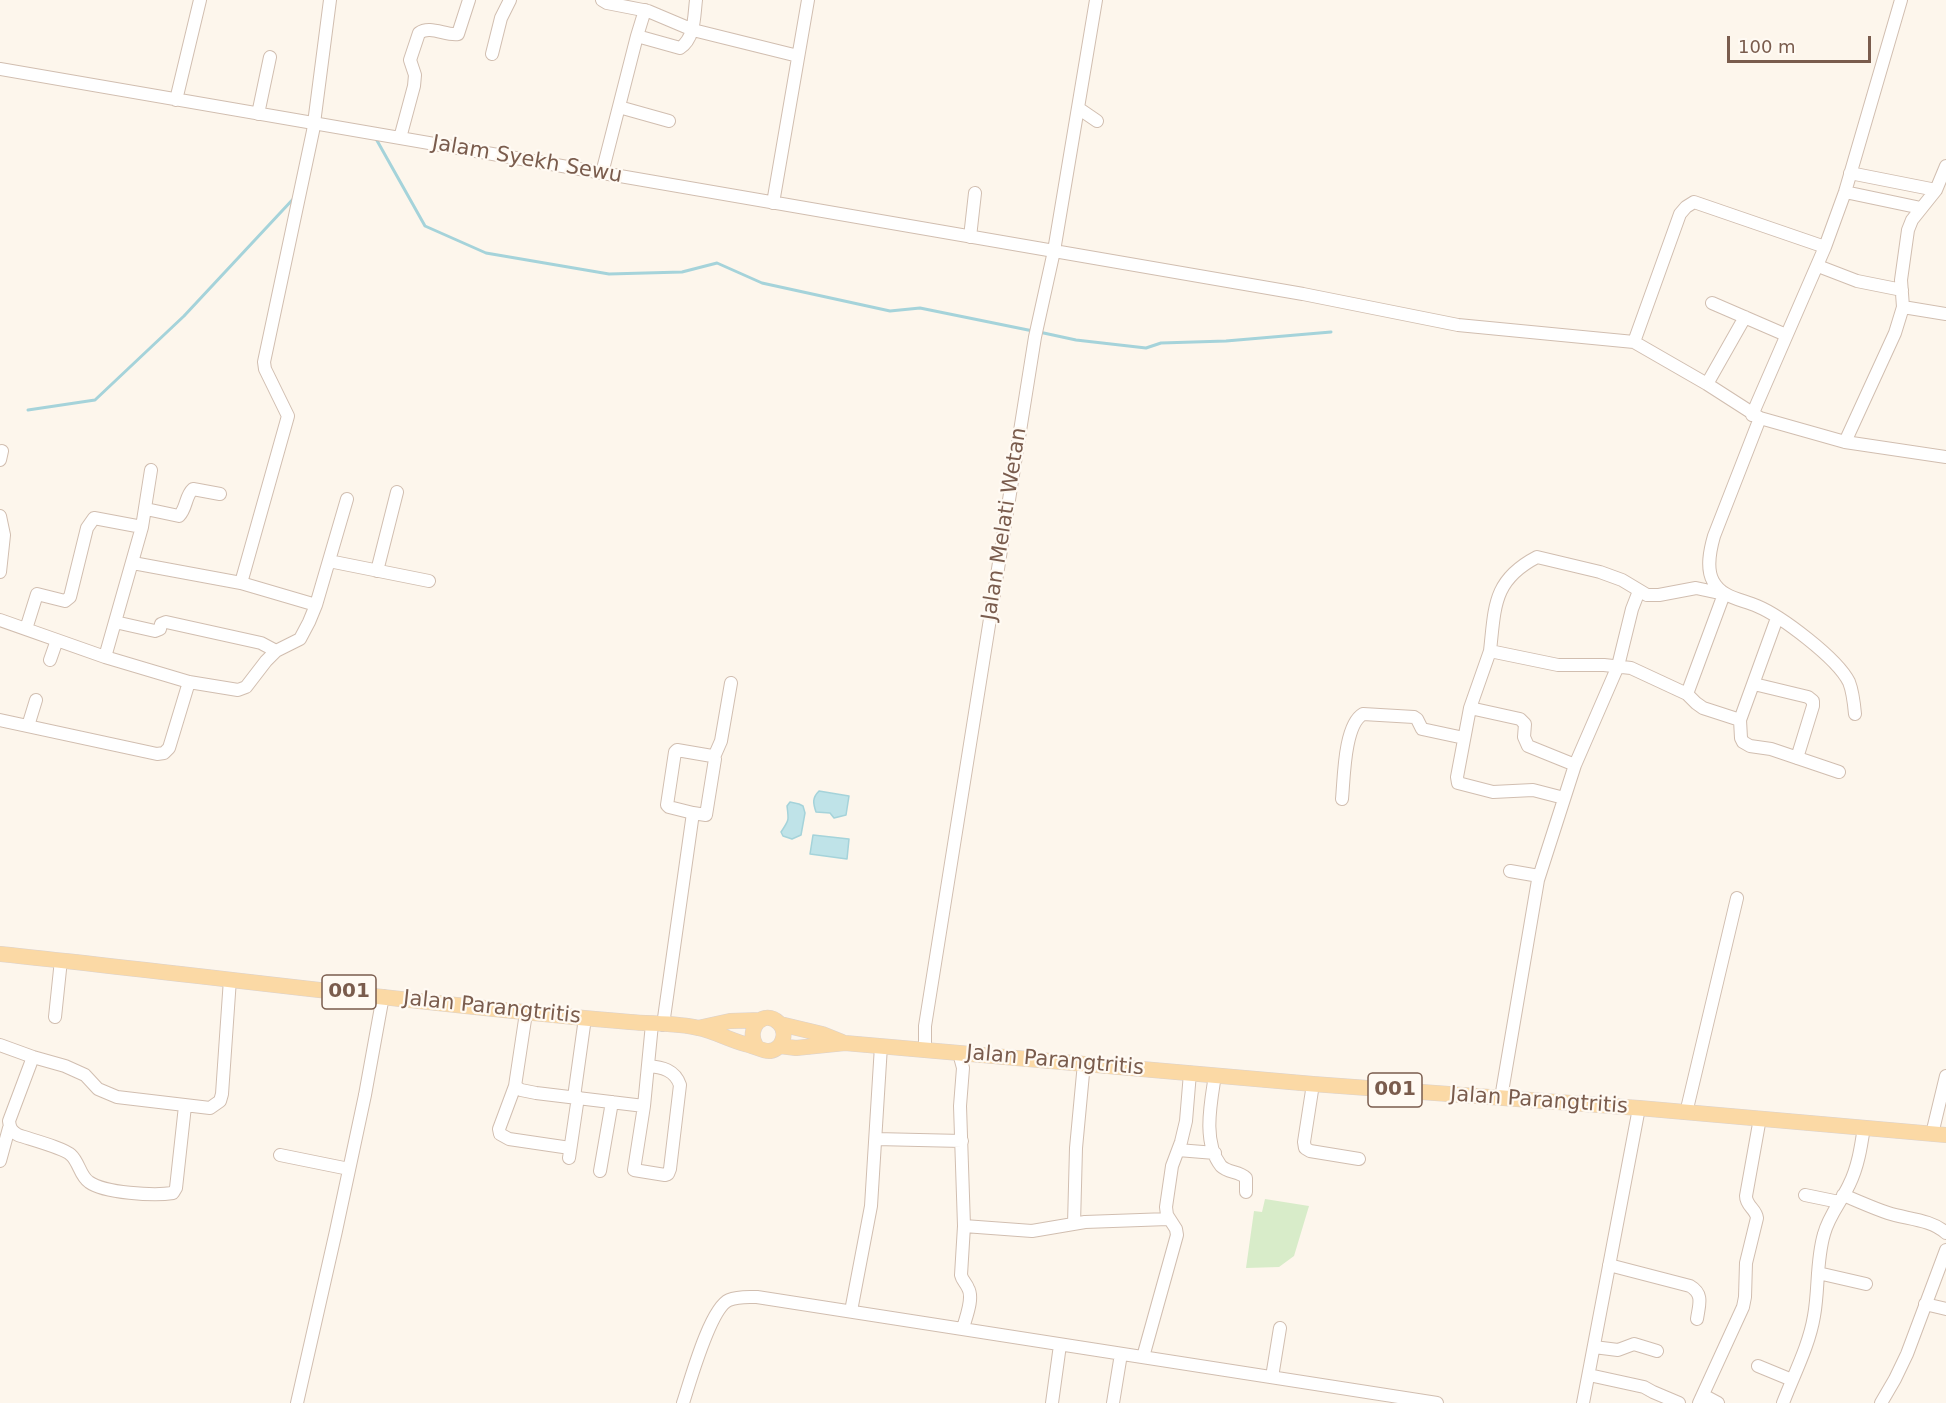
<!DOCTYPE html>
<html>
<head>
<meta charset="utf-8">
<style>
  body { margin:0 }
  #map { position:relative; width:1946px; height:1403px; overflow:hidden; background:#fdf6ec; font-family:"DejaVu Sans",sans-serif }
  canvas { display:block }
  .scale { position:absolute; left:1727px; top:36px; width:144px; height:27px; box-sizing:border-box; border:3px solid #7a5c4d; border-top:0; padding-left:8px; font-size:18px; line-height:21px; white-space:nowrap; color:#7a5c4d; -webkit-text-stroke:4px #fffaf3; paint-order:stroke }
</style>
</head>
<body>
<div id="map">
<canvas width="1946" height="1403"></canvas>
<div class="scale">100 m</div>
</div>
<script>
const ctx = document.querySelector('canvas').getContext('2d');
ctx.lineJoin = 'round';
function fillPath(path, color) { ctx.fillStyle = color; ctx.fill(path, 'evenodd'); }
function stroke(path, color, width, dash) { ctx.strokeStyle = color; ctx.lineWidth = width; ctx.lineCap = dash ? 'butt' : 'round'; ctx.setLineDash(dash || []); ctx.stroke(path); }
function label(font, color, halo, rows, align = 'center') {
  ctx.font = font + ' "DejaVu Sans",sans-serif'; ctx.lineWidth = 4.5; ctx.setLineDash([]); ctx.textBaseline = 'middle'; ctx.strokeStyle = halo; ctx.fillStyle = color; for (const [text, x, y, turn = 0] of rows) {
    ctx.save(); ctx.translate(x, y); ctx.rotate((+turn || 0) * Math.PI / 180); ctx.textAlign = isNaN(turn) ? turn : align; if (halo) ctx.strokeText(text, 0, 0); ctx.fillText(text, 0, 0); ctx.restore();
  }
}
const green = new Path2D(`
  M1265 1199 1309 1206 1294 1256 1279 1267 1246 1268 1254 1211 1262 1212Z`);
const water = new Path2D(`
  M819 791 849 796 846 815 834 818 830 813 816 812C813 803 812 798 819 791Z
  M790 802 799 804 803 806 805 813 801 835 792 839 783 836 781 832C789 820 789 821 787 806Z
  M813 835 849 839 847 859 810 854Z`);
const stream = new Path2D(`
  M375 137 425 226 486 253 609 274 682 272 717 263 762 283 890 311 920 308 1033 331
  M1039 332 1076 340 1146 348 1161 343 1226 341 1331 332
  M28 410 95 400 184 316 295 197`);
const minor = new Path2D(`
  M602 0 607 3 648 11 693 30 798 56
  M645 10 637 36 680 48C695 38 694 16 696 0
  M492 54 501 18 510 0
  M0 69 1303 294 1458 325 1634 342 1707 384 1760 418 1845 442 1946 457
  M176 100 200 0
  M619 107 669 121
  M1078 108 1097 121
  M258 114 270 57
  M400 138 414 86 415 75 410 60 419 33C430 25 446 36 458 34L469 0
  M602 173 637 36
  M1850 173 1936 190
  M1845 192 1921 208
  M773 203 808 0
  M970 237 975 193
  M1818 266 1857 281 1902 290
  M1712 303 1786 335
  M1903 307 1946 314
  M1634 342 1680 214 1686 207 1694 202 1825 247
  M1707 384 1745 317
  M1752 415 1825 247 1845 192 1901 0
  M1760 418 1714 536C1710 550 1706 568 1713 581 1722 598 1741 599 1757 606 1781 616 1837 658 1849 682 1853 692 1854 703 1855 714
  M1845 442 1895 333 1903 307 1901 280 1908 230 1912 220 1936 190 1946 166
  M0 460 2 451
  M146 509 179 516C187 508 185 496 193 489L220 494
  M0 516 4 535 0 572
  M329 561 429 581
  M377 571 397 492
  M241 583 288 416 265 369 264 362 313 131 330 0
  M316 605 347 499
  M1777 618 1740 720 1741 738 1743 742 1750 746 1771 749 1839 772
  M0 620 105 657 142 527 151 470
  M115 622 155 631 160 629 161 624 166 622 261 643 276 651
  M26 629 37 594 65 601 70 597 87 528 94 518 142 527
  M1490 651 1470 708 1457 777 1458 783 1493 792 1533 790 1564 798
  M105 657 189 682 238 690 246 687 266 661 276 651 300 639 309 622 316 605 241 583 133 563
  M50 660 57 640
  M1754 684 1808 697 1813 701V706L1797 758
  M1687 694 1724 594 1696 588 1659 595H1647L1622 580 1600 572 1537 557C1493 580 1495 606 1490 651L1558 665H1604L1631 668 1687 694 1696 703 1703 708 1740 720
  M1470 708 1520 719 1525 724 1524 737 1528 746 1575 765
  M0 720 157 754 164 753 169 748 189 682
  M28 726 36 700
  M714 757 721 741 731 683
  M1342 799C1344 779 1344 725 1363 714L1414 717 1417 719 1422 729 1464 738
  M1510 871 1539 876
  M526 1013 515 1086 499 1129 500 1134 509 1139 570 1148
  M55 1017 61 960
  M663 1025 693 813 706 815 715 759 712 756 677 750 675 752 667 805 669 807 693 813
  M0 1045 33 1057 65 1066 85 1075 98 1089 117 1097 210 1108 220 1101 222 1094 230 979
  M925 1050V1026L1035 337 1054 251 1096 0
  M959 1053 963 1068 960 1106 964 1226 961 1275C962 1280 966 1283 968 1288 974 1298 966 1317 963 1328
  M33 1057 9 1121C10 1128 11 1131 18 1135 29 1139 64 1148 71 1155 79 1162 80 1176 89 1182 104 1193 154 1196 173 1193L176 1188 185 1106
  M648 1066C662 1067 675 1070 680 1085L670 1169 668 1174 665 1175 634 1170 644 1106 652 1024
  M1215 1075C1211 1102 1202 1142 1221 1166 1228 1173 1239 1171 1246 1178V1192
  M1313 1084 1304 1142 1305 1148 1310 1151 1359 1159
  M515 1086 521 1090 536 1093 644 1106
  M574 1097 585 1018
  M1501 1098 1538 880 1575 765 1618 666 1632 609 1639 591
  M1686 1113 1737 898
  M1932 1134 1946 1076
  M876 1139 962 1141
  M1178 1150 1215 1153
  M280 1155 349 1169
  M569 1158 578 1097
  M0 1161 9 1128
  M600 1171 612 1102
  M1805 1195 1839 1202
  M1843 1195C1858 1201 1873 1208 1888 1213 1906 1219 1931 1219 1946 1233
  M1074 1224 1076 1148 1084 1063
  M964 1226 1032 1231 1085 1222 1168 1219
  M1609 1265 1690 1286C1704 1294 1699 1305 1697 1319
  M1818 1273 1866 1284
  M1925 1304 1946 1309
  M851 1311 871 1206 881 1046
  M1594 1347 1618 1350 1634 1344 1657 1351
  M1143 1357 1177 1235 1176 1229 1167 1215 1166 1207 1172 1166 1181 1142 1186 1121 1190 1073
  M1758 1366 1792 1380
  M1589 1375 1644 1387 1653 1392 1679 1403
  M1272 1377 1280 1328
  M1703 1395 1718 1403
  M297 1403 336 1231 365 1095 383 996
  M683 1403C690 1382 710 1308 729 1300 738 1296 748 1297 757 1297L1437 1403
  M1052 1403 1060 1345
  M1113 1403 1121 1354
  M1583 1403 1639 1108
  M1699 1403 1743 1307 1745 1297 1746 1263 1757 1218C1756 1209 1746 1206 1746 1196L1760 1118
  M1783 1403C1794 1374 1809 1346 1814 1316 1819 1289 1816 1261 1824 1234 1829 1215 1841 1202 1849 1185 1858 1167 1861 1147 1864 1127
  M1881 1403 1895 1379 1907 1354 1946 1250`);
const major = new Path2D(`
  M0 954C210 976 420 1004 630 1022 651 1024 678 1023 698 1028 714 1031 729 1040 745 1044 752 1045 764 1052 770 1051 783 1049 788 1032 779 1023 764 1008 745 1028 756 1046
  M780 1024 822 1034 842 1042
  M698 1028 730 1021 761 1020
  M780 1046 796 1048 845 1043 1313 1084 1639 1108 1946 1135`);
const shields = [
  [349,992,54],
  [1395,1090,54]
];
const shieldNames = [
  ["001",349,992],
  ["001",1395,1090]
];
const streetNames = [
  ["Jalam Syekh Sewu",527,160,10],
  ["Jalan Melati Wetan",1005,524,-81],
  ["Jalan Parangtritis",492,1008,6],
  ["Jalan Parangtritis",1055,1061,5],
  ["Jalan Parangtritis",1539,1101,4]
];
fillPath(green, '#d8ecc9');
fillPath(water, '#bfe3e8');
stroke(water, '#a5d3da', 1.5);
stroke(stream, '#a5d3da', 3);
stroke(minor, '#d1beb0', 14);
stroke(major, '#dad1cd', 16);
stroke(minor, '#fff', 12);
stroke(major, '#fbd9a5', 15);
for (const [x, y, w] of shields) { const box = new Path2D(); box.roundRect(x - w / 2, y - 17, w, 34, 4.5); ctx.fillStyle = '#fffaf3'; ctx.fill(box); stroke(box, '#7a5c4d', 1.5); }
label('bold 20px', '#7a5c4d', null, shieldNames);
label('21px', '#7a5c4d', '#fffaf3', streetNames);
</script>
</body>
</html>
